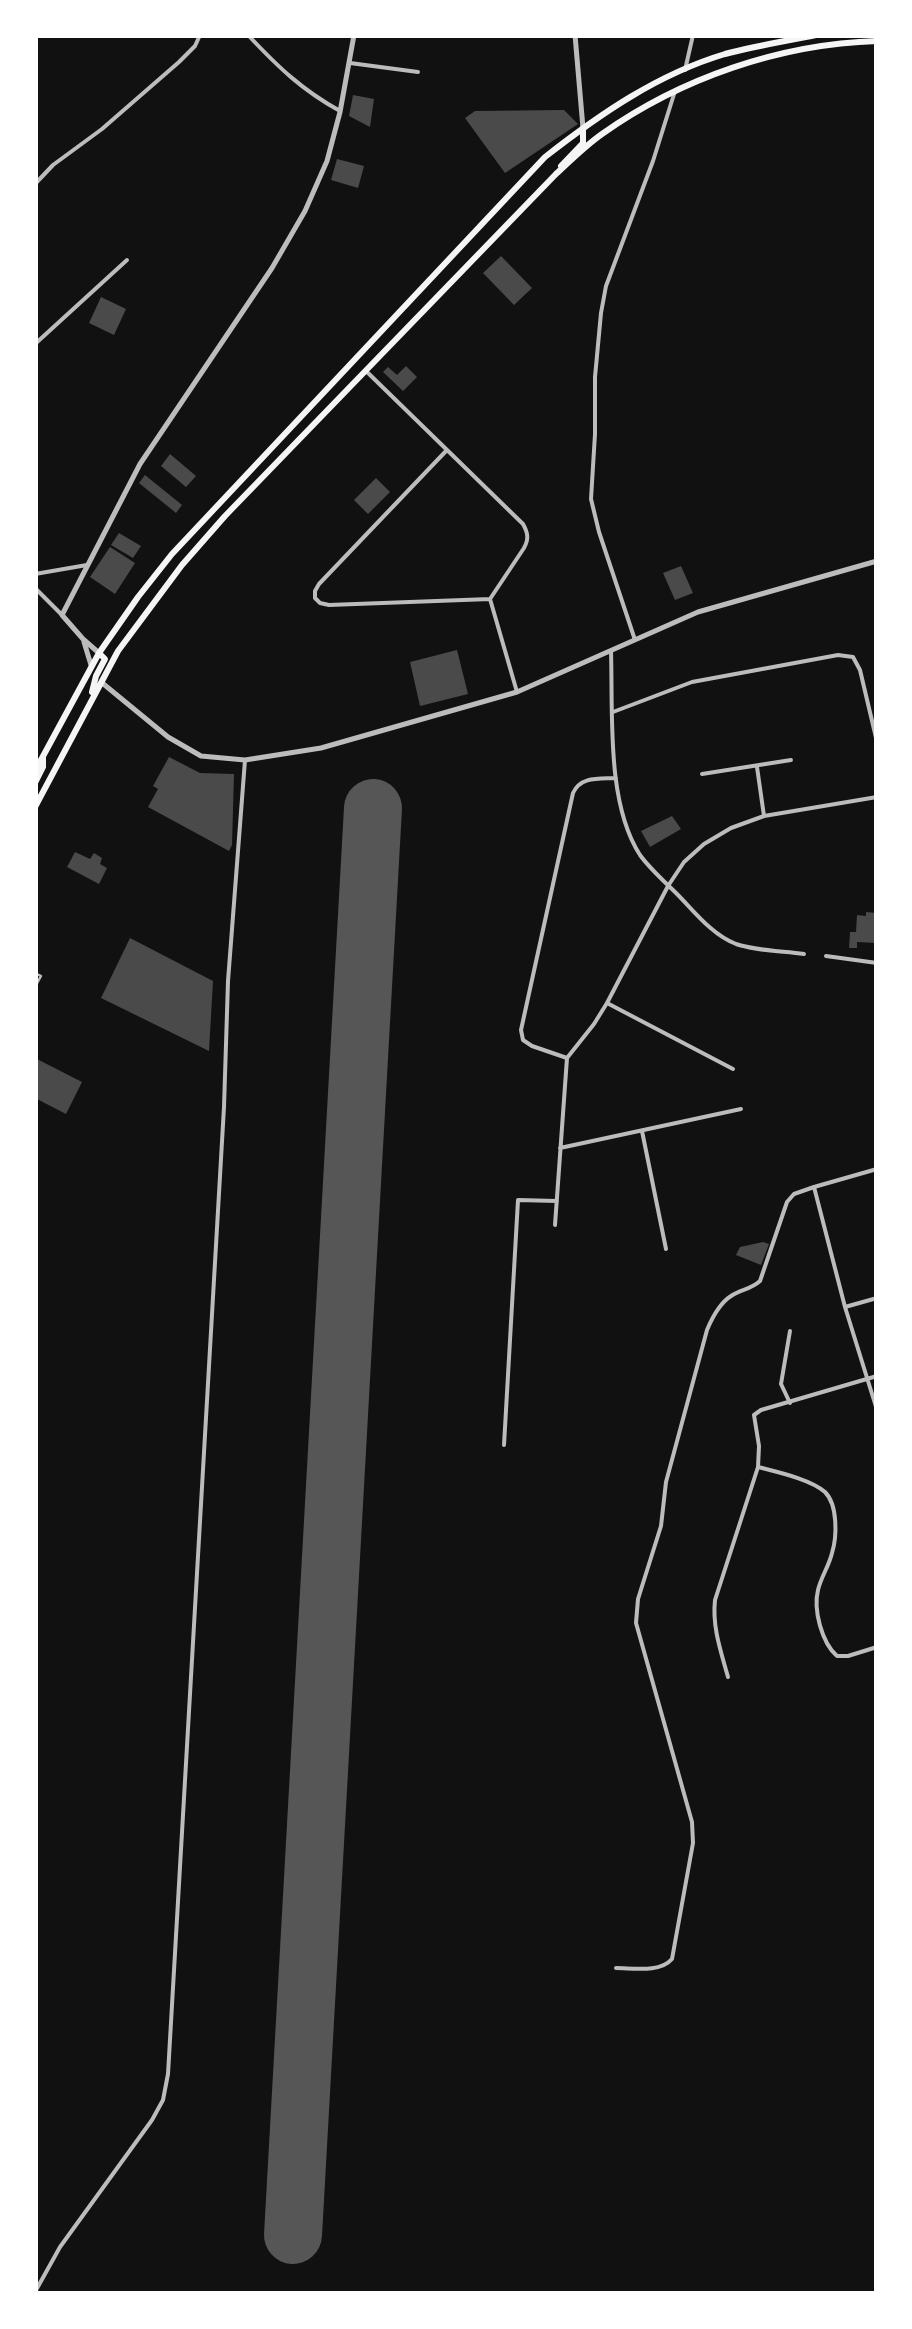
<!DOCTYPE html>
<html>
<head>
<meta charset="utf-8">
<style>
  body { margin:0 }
  #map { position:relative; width:912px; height:2329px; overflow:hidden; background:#111; font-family:"DejaVu Sans",sans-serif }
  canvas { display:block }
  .frame { position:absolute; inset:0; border:38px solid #fff; pointer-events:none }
</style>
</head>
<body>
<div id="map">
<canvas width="912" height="2329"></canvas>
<div class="frame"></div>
</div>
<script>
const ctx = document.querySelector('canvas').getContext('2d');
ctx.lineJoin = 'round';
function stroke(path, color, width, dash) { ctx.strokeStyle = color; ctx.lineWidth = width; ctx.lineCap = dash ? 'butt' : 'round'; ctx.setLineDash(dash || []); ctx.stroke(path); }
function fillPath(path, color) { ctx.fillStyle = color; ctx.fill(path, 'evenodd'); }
const runway = new Path2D(`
  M293 2235 373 808`);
const building = new Path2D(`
  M353 95 374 99 370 127 349 116Z
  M564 110 578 124 505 173 465 118 475 111Z
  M337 159 364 166 358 188 331 180Z
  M501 256 532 288 514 305 483 273Z
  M101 297 126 309 114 335 89 323Z
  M406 366 417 377 403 391 383 372 388 367 397 375Z
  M170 454 196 476 186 487 161 466Z
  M145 475 182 505 176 513 139 483Z
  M376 478 390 492 368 514 354 500Z
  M119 533 141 546 133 558 111 545Z
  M110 547 135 563 115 594 90 577Z
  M681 566 693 593 675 600 663 573Z
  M457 650 468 694 420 706 410 662Z
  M169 757 200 773 234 774 232 845 229 851 148 807 158 789 153 786Z
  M672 816 681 829 650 847 641 831Z
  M75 852 90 859 94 853 102 858 100 864 107 868 99 884 67 867Z
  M866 912 877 913V943L857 942V948H849L850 932H856L857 915 866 916Z
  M130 938 213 981 209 1051 101 998Z
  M35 1058 82 1082 66 1114 35 1098Z
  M763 1242 769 1244 761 1265 736 1255 740 1247Z`);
const service = new Path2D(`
  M35 973 41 976 35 987`);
const minor = new Path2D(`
  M248 35C278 67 302 90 340 111
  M350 63 418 72
  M685 70 693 35
  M35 184 53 165 102 129 179 62 195 46 200 35
  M35 344 127 260
  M366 371 523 524C528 533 529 539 524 548L490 599 517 692
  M446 451 319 584 315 591V598L320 603 329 605 490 599
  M35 574 87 565
  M35 588 62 615
  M635 640 599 532 591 499 595 434V377L601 313 606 286 653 161 675 91
  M611 651C613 712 606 803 640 855 650 869 665 882 677 894 694 911 712 935 736 944 757 951 782 951 804 954
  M613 712 692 682 838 655 853 657 860 670 877 742
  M757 767 764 816
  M702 774 791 760
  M826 956 877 963
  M607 1003 733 1069
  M567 1058 532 1046 523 1040 521 1030 573 793C581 776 599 779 616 778
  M642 1131 666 1249
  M560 1148 741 1109
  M877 1169 814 1187 845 1307 877 1410
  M555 1225 567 1058 594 1024 607 1003 668 886 684 862 704 844 731 828 764 816 877 797
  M845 1307 877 1298
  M790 1331 781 1384 790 1403
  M504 1445 518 1200 557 1201
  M758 1467C777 1472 810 1479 825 1492 838 1505 837 1537 832 1553 829 1566 821 1577 818 1590 813 1610 822 1643 837 1656H848L877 1647
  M728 1677C721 1652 712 1627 715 1600L758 1467 759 1446 754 1415 761 1410 877 1376
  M616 1968C633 1968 660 1973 672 1959L693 1843 692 1822 636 1623 638 1599 661 1526 666 1482 707 1330C712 1318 720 1303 731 1296 741 1289 750 1290 760 1281L787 1202 794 1194 814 1187
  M35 2292 60 2247 152 2120 163 2100 168 2074 224 1107 228 981 245 760`);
const tertiary = new Path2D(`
  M575 35 583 128
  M84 642 91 665
  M99 653 83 639 62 615 140 464 272 268 305 211 327 161 340 112 354 35
  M101 682 168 737 201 756 245 760 321 748 517 692 698 612 877 561`);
const trunk = new Path2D(`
  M561 166 583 143V128
  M92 692 96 676 105 659 99 653
  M35 771 99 653 138 597 172 554 545 157C600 114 658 74 725 54 755 46 786 41 816 35
  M35 783 43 767V758
  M35 807 118 651 182 565 225 516 555 175C570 161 585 146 602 134 681 78 780 44 877 41`);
stroke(runway, '#565656', 58);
fillPath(building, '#4a4a4a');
stroke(service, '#bcbcbc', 2.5);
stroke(minor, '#bcbcbc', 4);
stroke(tertiary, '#bcbcbc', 5);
stroke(trunk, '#f5f5f5', 6);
</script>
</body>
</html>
